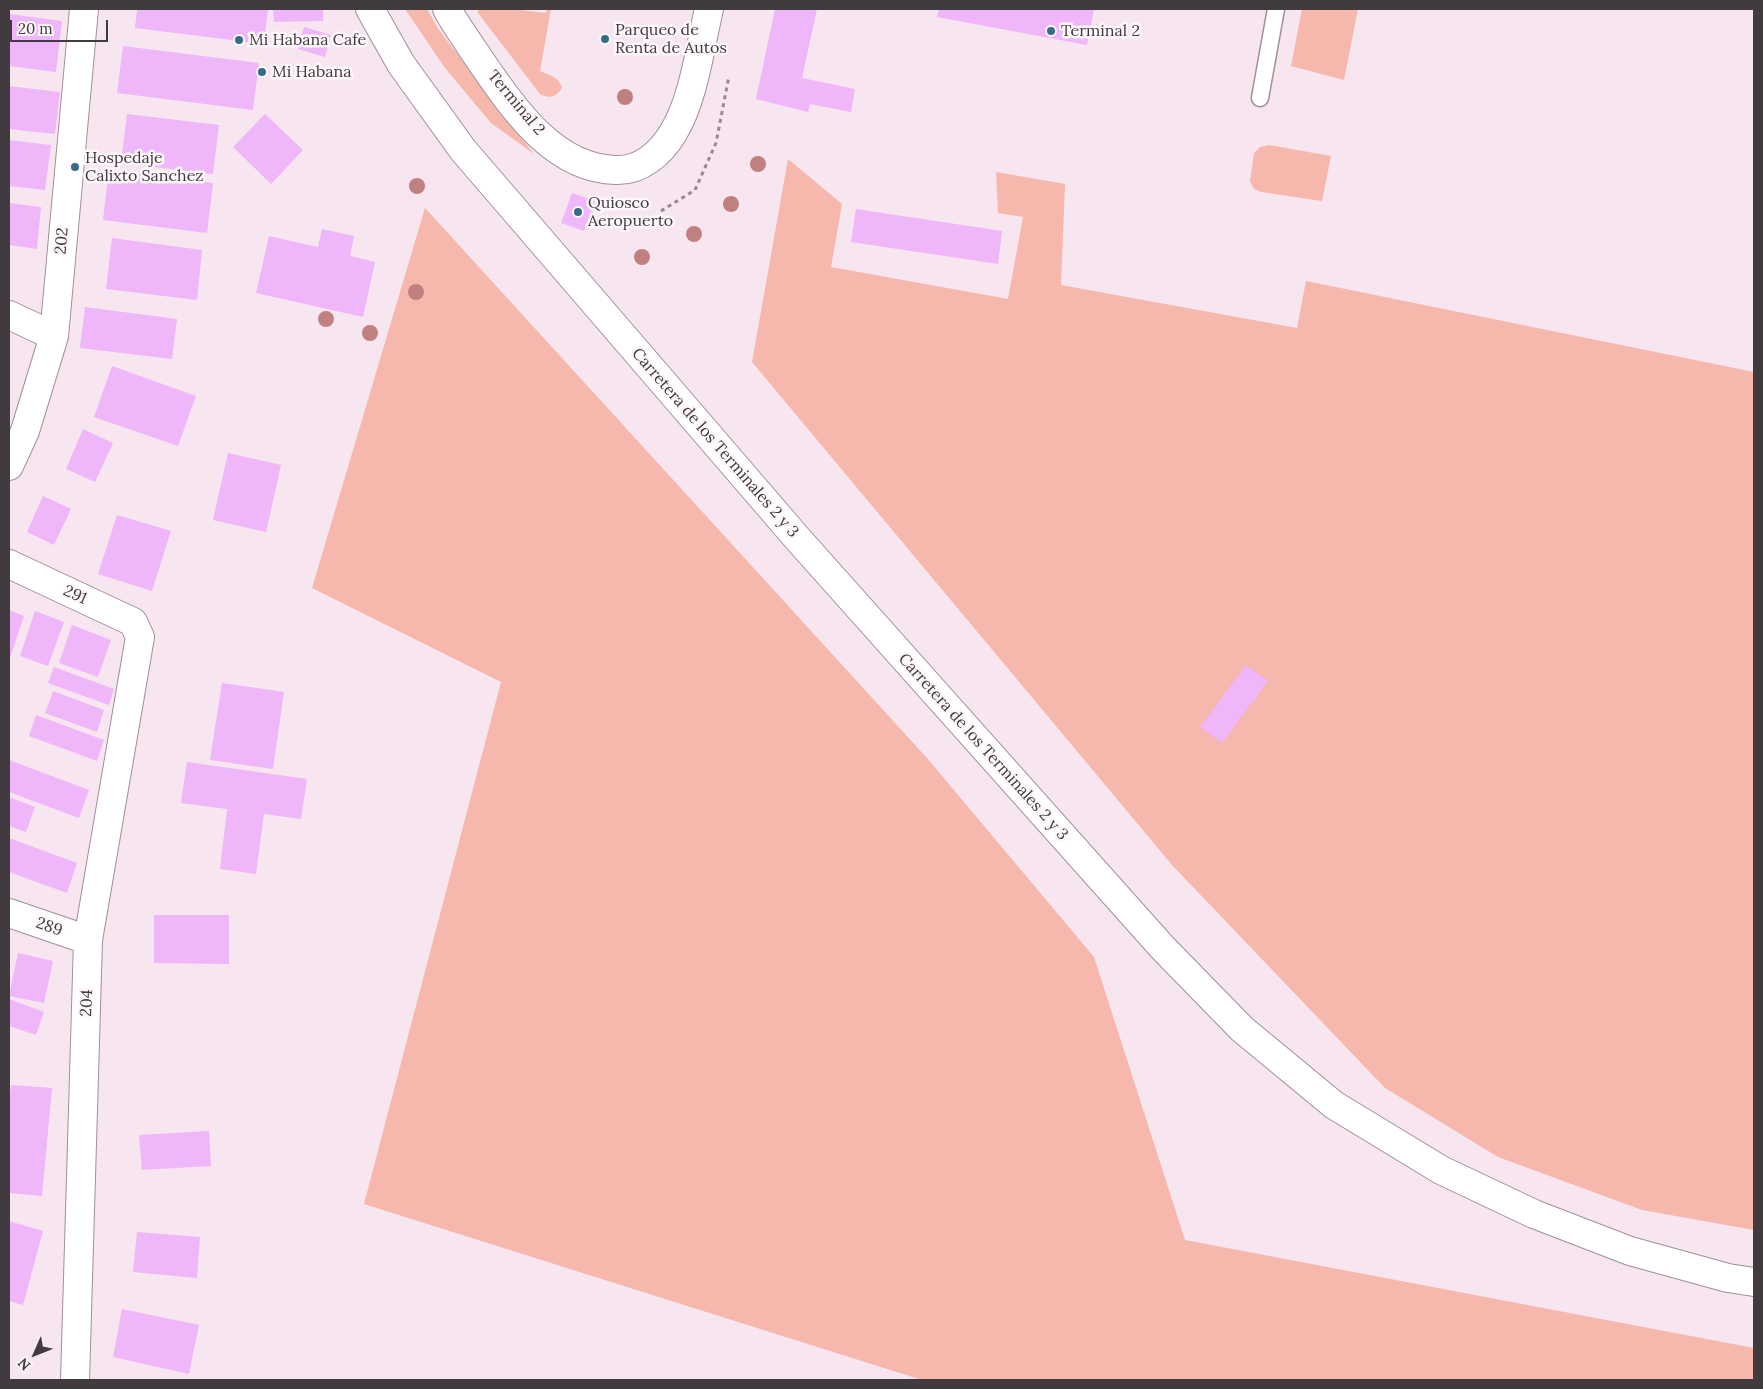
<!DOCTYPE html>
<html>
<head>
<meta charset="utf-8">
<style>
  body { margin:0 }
  #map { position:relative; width:1763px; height:1389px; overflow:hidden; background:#f7e5ef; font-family:Lora,serif }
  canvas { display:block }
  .frame { position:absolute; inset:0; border:10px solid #413a3e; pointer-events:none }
  .north { position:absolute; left:10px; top:1329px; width:50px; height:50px; -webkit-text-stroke:4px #fdf6fa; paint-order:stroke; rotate:226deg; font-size:14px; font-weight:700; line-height:20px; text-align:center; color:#413a3e }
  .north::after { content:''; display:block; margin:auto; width:18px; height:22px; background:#413a3e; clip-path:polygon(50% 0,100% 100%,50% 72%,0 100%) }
  .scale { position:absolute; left:10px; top:20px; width:98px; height:22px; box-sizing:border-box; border:2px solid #413a3e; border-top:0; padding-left:6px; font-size:15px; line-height:18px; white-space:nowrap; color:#413a3e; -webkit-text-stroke:4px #fdf6fa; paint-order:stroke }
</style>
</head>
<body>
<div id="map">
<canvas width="1763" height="1389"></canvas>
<div class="frame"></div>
<div class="north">N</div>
<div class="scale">20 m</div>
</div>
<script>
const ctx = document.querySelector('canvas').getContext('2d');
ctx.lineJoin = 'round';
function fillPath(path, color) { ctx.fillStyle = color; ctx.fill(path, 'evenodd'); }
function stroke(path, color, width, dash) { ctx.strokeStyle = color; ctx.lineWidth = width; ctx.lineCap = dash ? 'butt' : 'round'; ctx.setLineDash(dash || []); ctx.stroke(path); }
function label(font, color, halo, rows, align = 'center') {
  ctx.font = font + ' Lora,serif'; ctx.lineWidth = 5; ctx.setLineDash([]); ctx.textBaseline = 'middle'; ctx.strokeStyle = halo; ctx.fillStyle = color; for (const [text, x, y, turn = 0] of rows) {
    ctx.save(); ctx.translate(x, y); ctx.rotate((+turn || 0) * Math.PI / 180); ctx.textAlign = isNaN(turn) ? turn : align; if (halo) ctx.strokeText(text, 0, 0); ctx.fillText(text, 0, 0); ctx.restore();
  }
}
const green = new Path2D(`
  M405 9H427L439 30 534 154 491 123 445 68Z
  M478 9H512L546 13 547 9H551L540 71C549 75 559 77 562 88 556 97 550 99 540 94L478 13Z
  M1302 9H1358L1344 80 1291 66Z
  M1269 145 1331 156 1322 201 1261 192 1254 189 1250 181 1254 153 1260 147Z
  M788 159 842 204 831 267 1008 299 1023 217 998 213 996 172 1065 184 1061 285 1297 328 1306 281 1754 372V1230L1642 1210 1498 1157 1385 1088 1172 865 752 362Z
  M425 208 927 758 1094 957 1185 1240 1754 1348V1380H922L364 1204 501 682 312 588Z`);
const building = new Path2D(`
  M137 9H268L264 44 135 28Z
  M273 9H323V21L274 22Z
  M775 9H817L802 78 855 89 851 112 810 104 808 112 756 99Z
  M939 9H1094L1087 45 937 17Z
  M9 14 62 21 56 72 9 66Z
  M304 27 331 35 325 57 298 49Z
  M123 46 259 63 253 110 117 93Z
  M9 86 60 92 55 134 9 129Z
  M127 114 219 125 213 174 121 163Z
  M265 114 303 150 271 184 233 147Z
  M9 140 51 145 45 190 9 186Z
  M109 170 213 183 207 233 103 220Z
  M572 193 595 201 584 231 561 223Z
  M9 203 41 207 37 249 9 245Z
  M856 209 1002 231 998 264 851 242Z
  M322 229 354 236 350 256 375 262 363 317 256 293 269 236 318 247Z
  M112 238 202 250 197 300 106 289Z
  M85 307 177 319 172 359 80 348Z
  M112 366 196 396 178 446 94 417Z
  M83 429 113 443 95 482 66 469Z
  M228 453 281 465 266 532 213 520Z
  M43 496 71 509 54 545 27 532Z
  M117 515 171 531 152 591 98 574Z
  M9 610 24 616 9 661Z
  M35 611 64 622 48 666 20 656Z
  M72 625 111 640 98 677 59 663Z
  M1246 665 1268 681 1222 743 1200 727Z
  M54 667 114 689 109 705 48 683Z
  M222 683 284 692 273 769 210 760Z
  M53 691 104 710 97 732 45 713Z
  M36 715 104 740 97 761 29 736Z
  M9 760 89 790 79 818 9 792Z
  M187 762 307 779 301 819 264 814 256 874 220 869 227 809 181 803Z
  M9 797 35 807 26 832 9 826Z
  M9 838 77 863 67 893 9 872Z
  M154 915H229V964L154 963Z
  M18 953 53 961 44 1003 9 996Z
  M9 999 44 1012 36 1035 9 1026Z
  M11 1085 52 1088 42 1196 9 1193V1105Z
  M209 1131 211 1166 142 1170 139 1135Z
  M9 1221 43 1231 23 1305 9 1301Z
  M137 1232 200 1237 197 1278 133 1272Z
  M122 1309 199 1325 189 1374 113 1357Z`);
const path = new Path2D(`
  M661 211 695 190 716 143 729 76`);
const lane = new Path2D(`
  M1260 98 1276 9`);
const street = new Path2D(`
  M447 9C457 27 470 45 482 63 514 109 554 169 616 170 641 171 661 153 673 133 694 99 700 47 709 9
  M9 315 54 336
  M9 466 25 431 54 336 84 9
  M9 564 133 622 140 637 88 940 75 1380
  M9 913 88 940`);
const primary = new Path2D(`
  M370 9 401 64 463 150 797 538 1162 947 1242 1029 1334 1105 1441 1170 1534 1214 1630 1251 1728 1278 1754 1282`);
const trees = [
  [625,97],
  [758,164],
  [417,186],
  [731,204],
  [694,234],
  [642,257],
  [416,292],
  [326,319],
  [370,333]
];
const markers = [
  [1051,31,5,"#346b86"],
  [605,39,5,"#346b86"],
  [239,40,5,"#346b86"],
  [262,72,5,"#346b86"],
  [75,167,5,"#346b86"],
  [578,212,5,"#346b86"]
];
const poiNames = [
  ["Parqueo de",615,30],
  ["Renta de Autos",615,48],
  ["Terminal 2",1061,31],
  ["Mi Habana Cafe",249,40],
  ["Mi Habana",272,72],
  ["Hospedaje",85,158],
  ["Calixto Sanchez",85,176],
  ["Quiosco",588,203],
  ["Aeropuerto",588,221]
];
const streetNames = [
  ["Terminal 2",516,103,50],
  ["202",62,241,-85],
  ["Carretera de los Terminales 2 y 3",715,443,49],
  ["291",75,595,25],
  ["Carretera de los Terminales 2 y 3",983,747,48],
  ["289",49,927,19],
  ["204",87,1003,-88]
];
fillPath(green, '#f6b7ad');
fillPath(building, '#efb6f9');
stroke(lane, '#a09099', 19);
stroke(street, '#a09099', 30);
stroke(primary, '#a09099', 30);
stroke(path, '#968a91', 3, [4, 4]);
stroke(lane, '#fff', 16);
stroke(street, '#fff', 28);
stroke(primary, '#fff', 28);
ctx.fillStyle = '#c18080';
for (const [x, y] of trees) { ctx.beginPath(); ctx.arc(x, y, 8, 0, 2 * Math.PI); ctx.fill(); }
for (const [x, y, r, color] of markers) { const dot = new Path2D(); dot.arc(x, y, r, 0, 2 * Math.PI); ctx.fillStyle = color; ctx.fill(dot); stroke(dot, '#fdf6fa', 2); }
label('16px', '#413a3e', '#fdf6fa', poiNames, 'left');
label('16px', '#413a3e', '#fdf6fa', streetNames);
</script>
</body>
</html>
